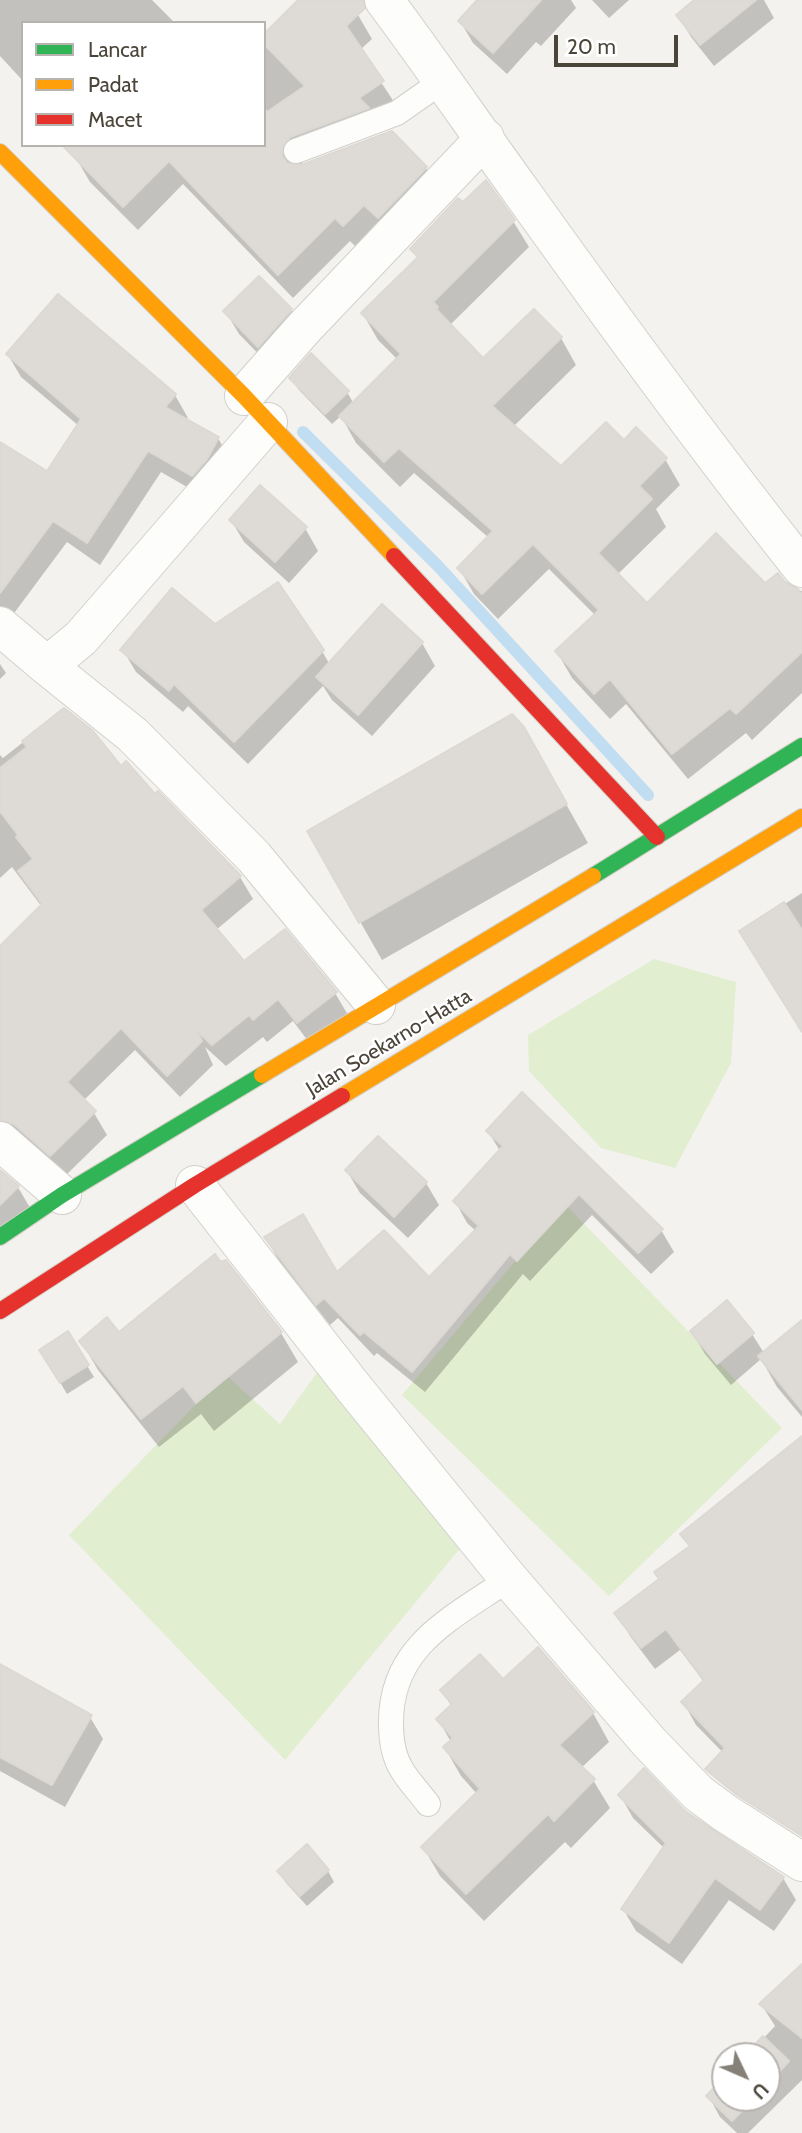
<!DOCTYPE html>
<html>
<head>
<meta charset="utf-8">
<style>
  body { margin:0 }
  #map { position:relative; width:802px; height:2133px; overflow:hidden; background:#f4f2ee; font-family:Cabin,sans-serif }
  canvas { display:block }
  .legend { position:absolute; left:21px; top:21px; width:245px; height:126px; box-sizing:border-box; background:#fff; border:2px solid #b7b4b0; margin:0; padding:9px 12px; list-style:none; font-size:21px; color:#4b4439 }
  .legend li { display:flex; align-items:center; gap:14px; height:35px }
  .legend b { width:35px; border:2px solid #b7b4b0 }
  .north { position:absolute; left:711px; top:2042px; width:70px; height:70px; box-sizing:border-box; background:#fff; border:2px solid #b7b4b0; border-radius:50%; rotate:134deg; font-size:19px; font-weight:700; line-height:28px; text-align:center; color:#4b4439 }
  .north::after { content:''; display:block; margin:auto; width:24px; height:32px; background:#868178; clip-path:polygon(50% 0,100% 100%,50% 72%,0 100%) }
  .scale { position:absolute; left:554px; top:35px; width:124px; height:32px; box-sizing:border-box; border:4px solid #4b4439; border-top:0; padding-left:9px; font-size:21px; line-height:24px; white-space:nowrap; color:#4b4439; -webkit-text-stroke:5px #fff; paint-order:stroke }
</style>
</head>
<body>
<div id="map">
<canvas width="802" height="2133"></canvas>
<ul class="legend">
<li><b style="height:9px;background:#30b455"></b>Lancar</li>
<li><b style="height:9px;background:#ff9f0a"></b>Padat</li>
<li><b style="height:9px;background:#e5322d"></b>Macet</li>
</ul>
<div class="north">U</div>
<div class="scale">20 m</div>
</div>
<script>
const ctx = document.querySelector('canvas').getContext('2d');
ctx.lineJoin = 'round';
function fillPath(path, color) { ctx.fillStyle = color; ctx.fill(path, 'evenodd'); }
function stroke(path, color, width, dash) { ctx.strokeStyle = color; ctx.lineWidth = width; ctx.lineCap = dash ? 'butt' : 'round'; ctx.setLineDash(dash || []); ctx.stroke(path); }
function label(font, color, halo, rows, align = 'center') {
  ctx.font = font + ' Cabin,sans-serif'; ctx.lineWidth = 5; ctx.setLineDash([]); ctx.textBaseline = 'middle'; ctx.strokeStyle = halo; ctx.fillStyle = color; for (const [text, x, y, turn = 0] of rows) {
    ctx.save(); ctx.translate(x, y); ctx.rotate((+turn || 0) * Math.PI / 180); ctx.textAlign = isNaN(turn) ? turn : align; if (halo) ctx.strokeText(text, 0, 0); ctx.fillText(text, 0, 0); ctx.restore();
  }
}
const green = new Path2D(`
  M654 959 736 982 731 1063 675 1168 601 1148 529 1071 528 1035Z
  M564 1203 782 1428 609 1596 402 1395Z
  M329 1356 472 1534 285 1760 69 1535 225 1374 280 1424Z`);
const shadow = new Path2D(`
  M0 0H152L175 23H23V81L0 56Z
  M301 0H343L358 15 372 39 360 50 396 105 374 121 381 132 304 161 298 168H426L440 192 358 249 350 241 293 298 183 184 138 230 90 182 76 158 264 145V113L271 118 264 106V36Z
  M479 0H571L576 8 541 46 536 42 507 74 473 43 460 21Z
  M592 0H629L609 18Z
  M697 0H764L774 18 714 66 691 37 678 15Z
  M513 221 529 247 449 326 483 361 534 312 561 338 576 365 513 427 561 469 624 442 665 459 680 485 656 509 666 527 617 575 647 605 765 585 778 575 794 590 802 591V693L752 740 746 733 688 779 626 704 610 719 572 678 557 652 595 615 549 569 498 619 474 594 459 568 489 538 414 473 400 487 356 443 341 416 332 424 298 389 291 378 347 392 354 404 398 360 378 340 363 314 418 259 412 249Z
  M291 310 304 332 272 368 239 334 226 312Z
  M8 355 175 395 188 418 185 421 218 438 231 461 206 498 161 472 100 565 67 542 0 632V444L47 474 79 426 21 377Z
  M231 520 305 528 318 551 289 583 244 542Z
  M382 607 422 643 435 666 372 736 332 700 323 686 248 764 188 706 183 712 136 672 123 650 215 626 322 651 330 665Z
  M0 664 6 673 0 679Z
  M64 710 120 768 154 797 240 877 253 899 216 930 243 964 335 993 348 1015 311 1045 293 1021 267 1042 263 1037 226 1066 205 1047 213 1065 180 1097 135 1050 83 1101 94 1113 107 1135 64 1177 0 1147V949L42 907 12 867 0 878V755L3 758Z
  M545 767 588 843 382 960 309 832Z
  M802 893V1019L741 932Z
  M488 1131 661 1230 674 1252 651 1274 592 1215 530 1281 523 1274 425 1392 377 1353 374 1356 338 1318 330 1325 278 1259 266 1238 337 1275 429 1280 476 1231 467 1223 455 1201 500 1151Z
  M347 1171 426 1183 439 1205 408 1238 360 1193Z
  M0 1172 19 1189 32 1211 0 1242Z
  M225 1262 281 1333 298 1362 214 1431 201 1414 159 1447 98 1370 81 1341 119 1335Z
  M802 1321V1417L777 1387 761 1359 731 1385 705 1354 692 1332 752 1334 764 1353Z
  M67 1334 94 1377 67 1394 41 1350Z
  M802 1476V1825L737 1767 696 1725 683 1702 704 1682 680 1650 655 1669 630 1636 617 1614 660 1580 690 1548 683 1534Z
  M538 1649 593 1713 609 1742 581 1768 593 1780 610 1808 571 1848 565 1842 484 1921 440 1876 423 1847 477 1794 461 1776 445 1748 451 1742 438 1719 452 1707 442 1691 502 1682Z
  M0 1688 90 1717 103 1739 65 1807 0 1771Z
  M620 1795 684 1812 783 1878 796 1900 774 1931 729 1900 682 1964 636 1931 623 1909 665 1849 633 1818Z
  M328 1871 334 1882 307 1906 286 1883 279 1872Z
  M802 1967V2080L748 2133H737L720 2117 709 2097 725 2079V2098H767V2056H747L775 2026 761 2004Z`);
const stream = new Path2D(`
  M303 432 438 566 648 795`);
const building = new Path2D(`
  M298 0H363L365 8 346 26 384 81 359 98 369 108 290 137 282 148V156L287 163 301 165 392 131 427 167 378 218 364 205 343 226 335 218 278 275 169 161 123 207 62 145H264V114L305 86 264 44V34Z
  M477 0H541L493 53 458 21Z
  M694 0H756L700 45 676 15Z
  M486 180 515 220 433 302 438 307 436 309 483 358 534 309 562 337 492 406 561 466 606 422 624 440 636 427 667 458 639 486 652 499 598 553 647 603 716 533 765 583 778 573 785 582 798 589 802 594V652L736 714 730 708 672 754 610 679 594 694 555 651 599 610 533 544 482 594 457 568 493 531 399 448 384 462 339 416 401 354 361 313 418 257 410 249 458 198 463 202Z
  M259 276 292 309 258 347 223 311Z
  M58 294 176 394 165 407 219 437 207 459 192 476 148 451 87 543 53 521 0 593V442L47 471 81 419 6 354Z
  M311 353 349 391 325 414 289 378Z
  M260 485 307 527 275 562 229 520Z
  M278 582 324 650 234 742 174 684 169 691 120 650 172 588 215 624Z
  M382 604 423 642 358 715 316 677Z
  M64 708 92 730 121 766 126 761 155 794 158 791 241 876 201 910 244 961 285 929 337 992 297 1023 278 999 253 1020 249 1015 212 1045 196 1030 202 1041 167 1076 121 1028 67 1082 96 1111 50 1156 14 1124 0 1120V946L42 904 18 871 33 859 16 837 18 835 0 811V768L27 747 22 741Z
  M512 714 524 727 567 804 359 923 307 831Z
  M784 902 802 930V1032L739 931Z
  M522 1092 663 1229 638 1253 579 1194 517 1261 510 1254 412 1372 364 1332 360 1335 324 1298 316 1305 264 1237 303 1214 337 1272 384 1230 429 1277 479 1226 453 1201 503 1146 486 1131Z
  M378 1136 427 1182 394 1217 345 1170Z
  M0 1170 19 1186 0 1205Z
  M215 1254 221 1262 226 1260 282 1332 196 1403 183 1386 141 1419 79 1341 107 1317 119 1332Z
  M727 1300 754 1333 717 1364 690 1331Z
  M802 1320V1410L758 1356Z
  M68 1331 89 1365 60 1383 39 1350Z
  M802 1436V1836L737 1795 705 1769 725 1748 681 1702 704 1680 666 1629 641 1648 614 1613 659 1579 654 1572 690 1546 680 1534Z
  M538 1647 594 1712 559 1745 595 1779 554 1821 548 1814 466 1894 421 1847 480 1789 443 1747 453 1738 436 1719 452 1704 440 1690 480 1654 503 1679Z
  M0 1664 92 1715 52 1785 0 1757Z
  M644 1768 685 1811 784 1877 760 1910 715 1878 669 1943 621 1909 666 1843 618 1795Z
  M307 1844 329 1870 300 1896 277 1871Z
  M802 1964V2038L759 2004Z
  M763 2036 789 2061 767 2085V2056H744Z
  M725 2076V2098H754L732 2121 706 2096Z`);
const lane = new Path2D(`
  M296 151 397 113 444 80
  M428 1804C420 1793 409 1782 402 1770 393 1756 391 1741 391 1724 390 1645 453 1618 509 1579`);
const street = new Path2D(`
  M384 0C432 64 476 129 523 194 613 320 705 446 802 568
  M244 396 304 328 485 138
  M268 422 81 638 47 666 133 735 254 857 376 1005
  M0 626 47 666
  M0 1141 62 1195
  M195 1185 353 1387 509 1579 649 1742 698 1793 725 1813 802 1862`);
const fast = new Path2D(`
  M593 876 802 746
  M0 1237 62 1195 262 1075`);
const slow = new Path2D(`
  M0 152 244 396 394 556
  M262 1075 593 876
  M342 1096 802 817`);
const jam = new Path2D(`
  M394 556 657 837
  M0 1311 195 1185 342 1096`);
const streetNames = [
  ["Jalan Soekarno-Hatta",389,1043,-31]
];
fillPath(green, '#e1eecf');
fillPath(shadow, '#0003');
stroke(stream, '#c0ddf1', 12);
fillPath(building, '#dedbd6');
stroke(building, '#dcd9d4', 2);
stroke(lane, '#d2d0cb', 26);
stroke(street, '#d2d0cb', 40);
stroke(fast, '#d3cfc5', 18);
stroke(slow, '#d3cfc5', 18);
stroke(jam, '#d3cfc5', 18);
stroke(lane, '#fdfdfc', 24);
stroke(street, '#fdfdfc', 38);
stroke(fast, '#30b455', 16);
stroke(slow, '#ff9f0a', 16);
stroke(jam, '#e5322d', 16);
label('21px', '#4b4439', '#fff', streetNames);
</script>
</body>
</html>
